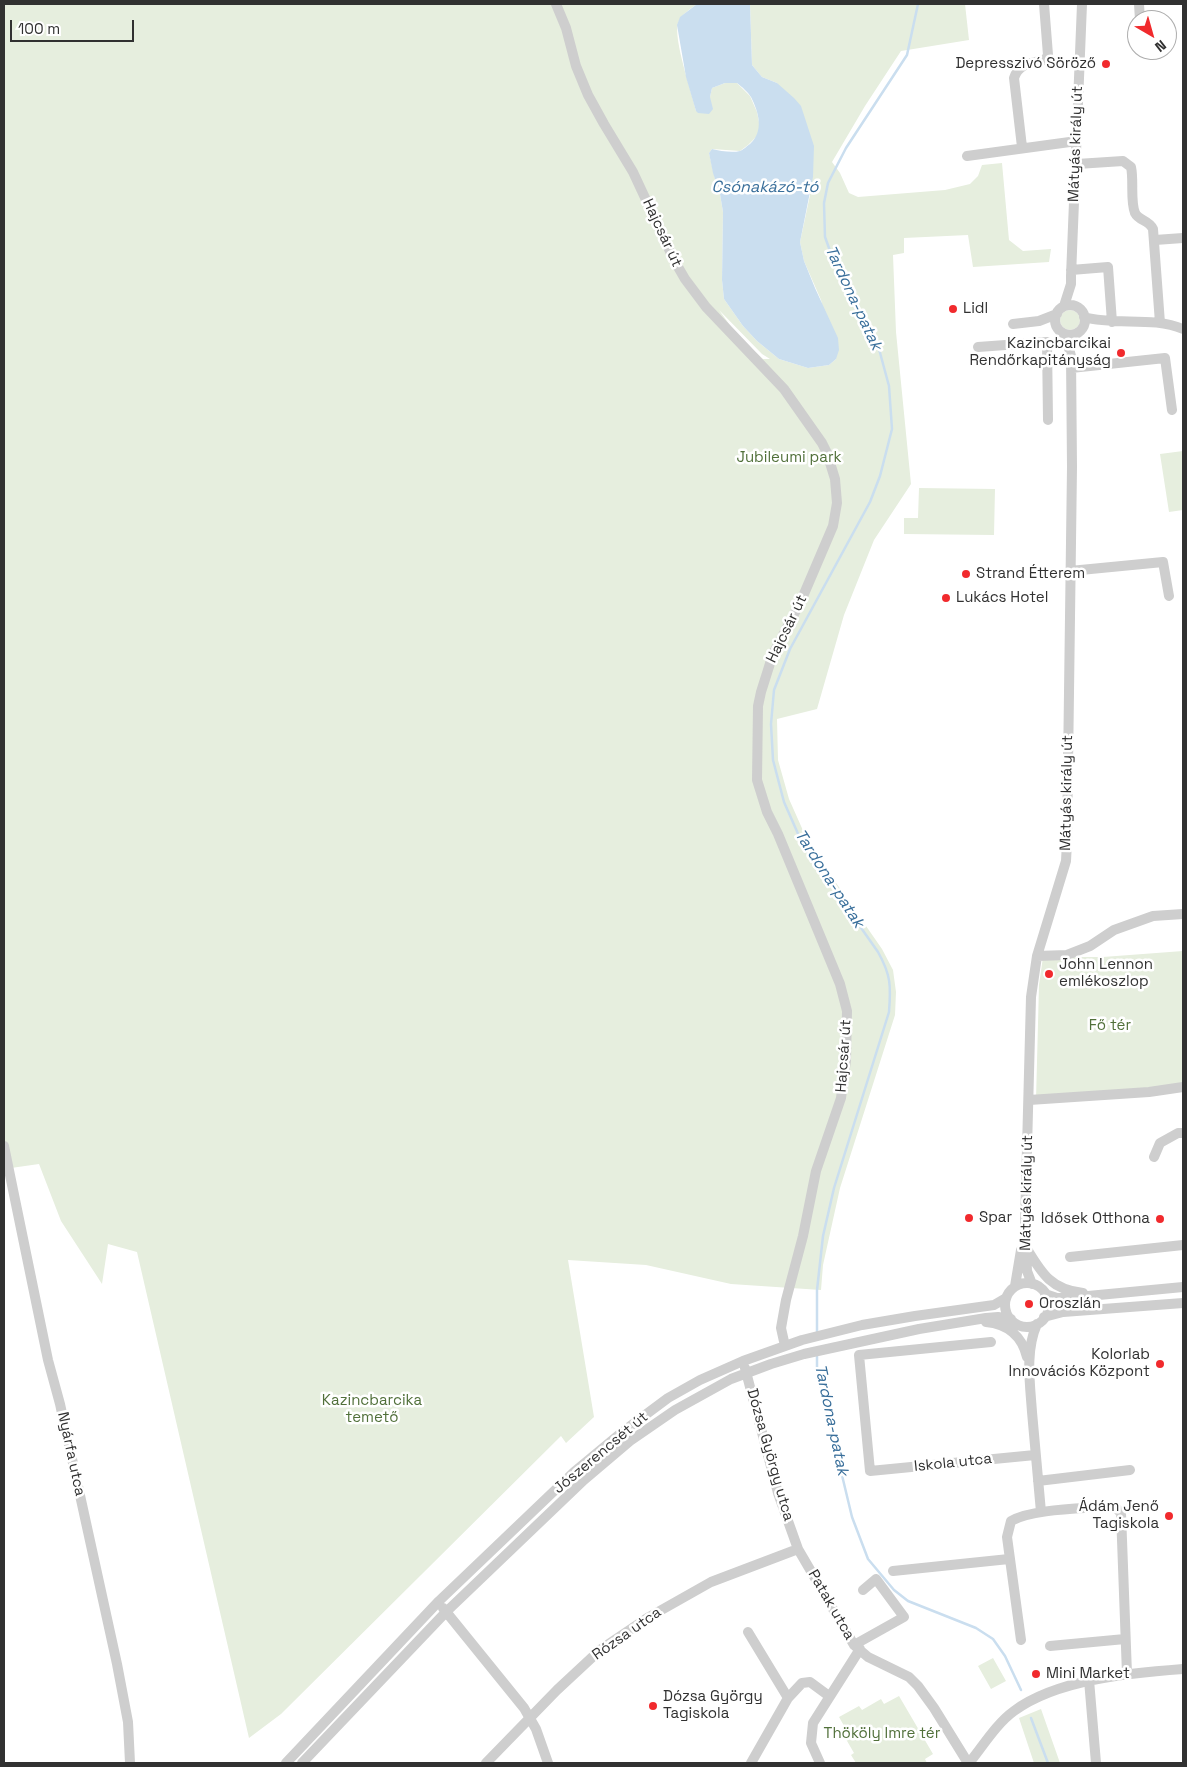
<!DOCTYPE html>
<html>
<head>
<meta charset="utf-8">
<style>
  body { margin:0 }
  #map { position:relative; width:1187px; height:1767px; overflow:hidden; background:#fff; font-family:"Space Grotesk",sans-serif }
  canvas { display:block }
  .frame { position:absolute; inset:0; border:5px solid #313131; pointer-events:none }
  .north { position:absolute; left:1127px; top:10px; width:50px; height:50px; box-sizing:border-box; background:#fff; border:1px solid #adadad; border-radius:50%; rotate:142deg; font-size:14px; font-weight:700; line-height:20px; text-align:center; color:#313131 }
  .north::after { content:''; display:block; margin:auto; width:18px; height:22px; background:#f12a2d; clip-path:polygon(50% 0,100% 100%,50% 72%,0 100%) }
  .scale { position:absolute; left:10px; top:20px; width:124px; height:22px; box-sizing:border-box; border:2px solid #313131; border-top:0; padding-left:6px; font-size:15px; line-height:18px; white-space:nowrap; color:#313131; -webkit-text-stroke:4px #fff; paint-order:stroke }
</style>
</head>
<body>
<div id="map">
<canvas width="1187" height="1767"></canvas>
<div class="frame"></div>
<div class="north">N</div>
<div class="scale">100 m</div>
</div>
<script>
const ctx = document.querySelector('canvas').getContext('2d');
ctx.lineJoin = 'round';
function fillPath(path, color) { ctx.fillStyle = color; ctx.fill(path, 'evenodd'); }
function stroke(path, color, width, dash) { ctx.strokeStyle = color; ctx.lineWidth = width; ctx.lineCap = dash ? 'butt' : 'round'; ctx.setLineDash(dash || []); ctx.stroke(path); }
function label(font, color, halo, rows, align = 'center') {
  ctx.font = font + ' "Space Grotesk",sans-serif'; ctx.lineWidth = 5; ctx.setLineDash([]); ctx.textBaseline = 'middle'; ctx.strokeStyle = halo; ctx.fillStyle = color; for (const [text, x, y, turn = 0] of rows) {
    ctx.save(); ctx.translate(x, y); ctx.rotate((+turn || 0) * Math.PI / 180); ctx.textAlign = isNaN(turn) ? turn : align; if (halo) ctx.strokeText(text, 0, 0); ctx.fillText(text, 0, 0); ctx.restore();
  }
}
const green = new Path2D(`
  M4 4H697C689 10 682 14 678 23 673 39 692 93 696 111L710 97 712 88 725 83H737L750 96 757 112 760 127 757 136 748 145 740 151 712 149 709 153 714 175 720 194 723 212 722 280 724 299 743 326 757 341 779 359 808 368 829 365 836 359 821 300 804 261 800 242 810 195 777 83 762 77 752 65 750 4H965L969 40 901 51 865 106 832 162 840 173 849 193 858 197 945 190 970 184 978 176 982 165 1002 163 1009 240 1023 251 1051 249 1049 262 973 267 968 235 904 238V253L893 255 896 332 911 484 874 540 844 615 817 709 777 719 778 760 789 799 809 844 882 949 893 970 896 992 895 1015 840 1188 823 1265 821 1290 731 1284 646 1265 568 1260 594 1417 566 1443 561 1436 281 1714 249 1738 137 1252 108 1244 102 1284 61 1221 39 1164 4 1169ZM719 310 762 354 770 359H763L737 335Z
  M1060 320a10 10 0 1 1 20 0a10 10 0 1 1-20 0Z
  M1183 451V510L1169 512 1160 454Z
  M919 488 995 489 994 535 904 534V518H918Z
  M1183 951V1087L1036 1100 1039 985 1043 957H1103Z
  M993 1658 1006 1681 991 1689 978 1666Z
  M899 1696 933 1754 925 1759 927 1763H856L851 1755 854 1753 843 1734 847 1731 839 1717 859 1706 862 1710 881 1699 884 1704Z
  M1041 1709 1060 1763H1034L1019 1718Z`);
const water = new Path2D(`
  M697 4H750L752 65 762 77 777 83 794 98 801 106 814 146 813 177 800 242 804 261 815 288 838 338 839 350 836 359 829 365 808 368 779 359 757 341 743 326 724 299 722 280 723 212 720 194 713 173 709 153 712 149C720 151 732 153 740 151 743 150 747 146 750 144 764 131 759 113 751 97 748 92 742 87 737 83H725L712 88 710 97 713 109 709 114 698 113 696 111 686 77 677 25 680 17Z`);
const stream = new Path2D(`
  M817 1332V1290L823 1236 834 1188 889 1012C891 986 891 975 878 952L803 845 784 802 773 760 771 724 774 690 790 649 870 502 880 476 892 429 889 386 879 349 837 270 825 237 824 203 828 183 846 148 907 55 918 4
  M817 1355V1371L852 1517 868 1559 894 1590 908 1601 976 1628 993 1639 1005 1656 1021 1690
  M1031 1718 1048 1763`);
const street = new Path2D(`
  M556 4 566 28 576 66 588 95 604 124 633 172 674 260 685 279 706 307 784 389 822 443 827 453 835 479 837 503 833 526 801 601 773 654 761 692 758 706 757 780 767 812 778 834 840 984 847 1011 846 1060 841 1098 816 1171 803 1236 786 1300 781 1328 785 1346
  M1139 4 1140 20
  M1022 147 1014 78C1019 63 1032 63 1045 60L1048 55 1044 4
  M967 156 1077 141
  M1077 164 1123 161 1131 167C1134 180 1130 201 1135 213 1139 221 1149 220 1153 229L1160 323
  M1155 240 1183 238
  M1071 270 1108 267 1112 322
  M1055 320a15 15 0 1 1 30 0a15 15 0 1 1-30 0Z
  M1064 306 1071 284V276L1082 4
  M1084 317C1116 326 1152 316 1183 329
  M1013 324 1039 321 1057 314
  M978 347 1047 342 1048 420
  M1071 368 1165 358 1172 410
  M1070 571 1163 562 1169 596
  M1037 956 1067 955 1090 946 1114 930 1153 916 1183 914
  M1029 1100 1149 1092 1183 1087
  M4 1146 48 1360 60 1404 117 1664 128 1722 130 1763
  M1154 1157 1160 1143 1178 1133H1183
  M1027 1249C1042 1274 1052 1290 1083 1293
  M1070 1257 1183 1245
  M1005 1305a22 22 0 1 1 44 0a22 22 0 1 1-44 0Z
  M1032 1284 1027 1271 1025 1224 1031 997 1037 956 1066 861 1067 842 1072 467 1071 356 1065 334
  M1015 1286 1021 1250
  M1045 1294 1057 1298H1067L1183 1287
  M1044 1317 1063 1312 1183 1303
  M986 1322C1007 1324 1022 1336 1027 1357
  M1037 1324C1025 1351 1030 1383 1032 1412 1035 1445 1038 1479 1041 1512
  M991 1342 859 1355 870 1471 1035 1455
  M745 1368 778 1493 798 1549 854 1645 868 1657 909 1677 918 1686 934 1708 968 1763
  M1038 1481 1130 1470
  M893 1571 1009 1559
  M443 1608 524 1708 536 1729 548 1763
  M748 1632 788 1698
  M1021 1640 1007 1537 1011 1521C1034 1508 1086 1509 1114 1506L1121 1513 1127 1674
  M854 1645 904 1617 876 1579 863 1590
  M1050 1646 1125 1639
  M1089 1680 1096 1763
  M286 1763 439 1601 574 1472 621 1433 668 1398 700 1380 743 1361 802 1340 862 1325 915 1316 994 1305 1006 1298
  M302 1763 446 1612 584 1480 630 1441 675 1410 731 1379 771 1364 804 1354 919 1329 986 1318 998 1317 1011 1319
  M486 1763 557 1690 600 1650 649 1617 711 1582 798 1549
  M751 1763 788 1698 802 1683 810 1682 829 1696
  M820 1763 811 1743 813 1723 860 1649
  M969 1763C983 1746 996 1724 1014 1711 1057 1679 1131 1673 1183 1669`);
const markers = [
  [1106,64,5,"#f12a2d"],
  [953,309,5,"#f12a2d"],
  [1121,353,5,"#f12a2d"],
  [966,574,5,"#f12a2d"],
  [946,598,5,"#f12a2d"],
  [1049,974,5,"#f12a2d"],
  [969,1218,5,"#f12a2d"],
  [1160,1219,5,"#f12a2d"],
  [1029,1304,5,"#f12a2d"],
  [1160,1364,5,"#f12a2d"],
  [1169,1516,5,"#f12a2d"],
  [1036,1674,5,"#f12a2d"],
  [653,1706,5,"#f12a2d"]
];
const poiNames = [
  ["Depresszivó Söröző",1096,64,"right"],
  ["Lidl",963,309],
  ["Kazincbarcikai",1111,344,"right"],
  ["Rendőrkapitányság",1111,361,"right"],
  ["Strand Étterem",976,574],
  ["Lukács Hotel",956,598],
  ["John Lennon",1059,965],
  ["emlékoszlop",1059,982],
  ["Spar",979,1218],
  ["Idősek Otthona",1150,1219,"right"],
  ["Oroszlán",1039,1304],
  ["Kolorlab",1150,1355,"right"],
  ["Innovációs Központ",1150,1372,"right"],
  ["Ádám Jenő",1159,1507,"right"],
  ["Tagiskola",1159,1524,"right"],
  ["Mini Market",1046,1674],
  ["Dózsa György",663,1697],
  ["Tagiskola",663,1714]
];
const streetNames = [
  ["Mátyás király út",1076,144,-88],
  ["Hajcsár út",662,233,65],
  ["Hajcsár út",787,629,-64],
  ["Mátyás király út",1067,793,-89],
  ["Hajcsár út",844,1056,-86],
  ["Mátyás király út",1027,1193,-89],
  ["Jószerencsét út",601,1453,-40],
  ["Nyárfa utca",71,1454,78],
  ["Dózsa György utca",770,1455,74],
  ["Iskola utca",953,1463,-6],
  ["Patak utca",831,1605,60],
  ["Rózsa utca",627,1634,-35]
];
const parkNames = [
  ["Jubileumi park",789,458],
  ["Fő tér",1110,1026],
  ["Kazincbarcika",372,1401],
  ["temető",372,1418],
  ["Thököly Imre tér",882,1734]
];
const waterNames = [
  ["Csónakázó-tó",765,188],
  ["Tardona-patak",853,298,65],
  ["Tardona-patak",829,879,57],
  ["Tardona-patak",831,1420,78]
];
fillPath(green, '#e6eede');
fillPath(water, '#cadeef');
stroke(stream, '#cadeef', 2.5);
stroke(street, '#cecece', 10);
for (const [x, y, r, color] of markers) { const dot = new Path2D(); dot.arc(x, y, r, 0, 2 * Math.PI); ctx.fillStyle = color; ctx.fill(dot); stroke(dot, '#fff', 2); }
label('15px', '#313131', '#fff', poiNames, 'left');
label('15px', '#313131', '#fff', streetNames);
label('15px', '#51703a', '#fff', parkNames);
label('italic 16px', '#386e9a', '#fff', waterNames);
</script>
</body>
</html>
